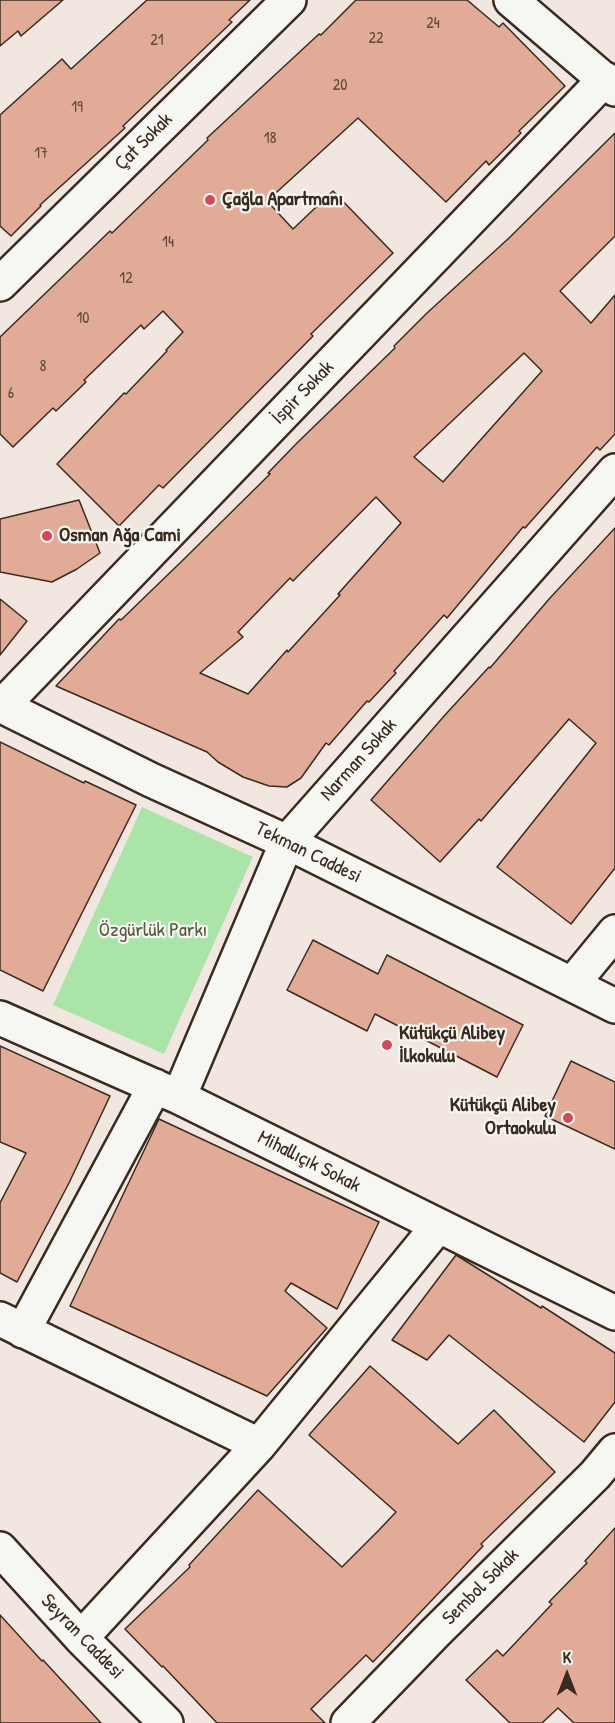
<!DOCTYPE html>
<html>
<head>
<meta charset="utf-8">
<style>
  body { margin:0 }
  #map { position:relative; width:615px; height:1723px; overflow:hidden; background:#f2e7e0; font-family:"Patrick Hand",sans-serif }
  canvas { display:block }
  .north { position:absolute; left:537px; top:1645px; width:60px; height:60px; -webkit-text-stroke:4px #f6f6f2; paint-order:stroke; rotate:0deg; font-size:16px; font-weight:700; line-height:24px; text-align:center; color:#3b2a1e }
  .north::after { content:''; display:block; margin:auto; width:21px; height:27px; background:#3b2a1e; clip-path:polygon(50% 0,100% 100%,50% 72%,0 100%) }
</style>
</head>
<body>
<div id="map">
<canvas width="615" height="1723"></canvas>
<div class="north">K</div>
</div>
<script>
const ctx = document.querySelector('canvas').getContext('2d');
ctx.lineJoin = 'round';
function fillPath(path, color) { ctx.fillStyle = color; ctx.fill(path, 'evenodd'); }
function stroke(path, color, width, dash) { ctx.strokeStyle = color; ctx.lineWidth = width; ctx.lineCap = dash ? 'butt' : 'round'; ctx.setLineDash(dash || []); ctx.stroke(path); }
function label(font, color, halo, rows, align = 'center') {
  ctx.font = font + ' "Patrick Hand",sans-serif'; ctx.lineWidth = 4.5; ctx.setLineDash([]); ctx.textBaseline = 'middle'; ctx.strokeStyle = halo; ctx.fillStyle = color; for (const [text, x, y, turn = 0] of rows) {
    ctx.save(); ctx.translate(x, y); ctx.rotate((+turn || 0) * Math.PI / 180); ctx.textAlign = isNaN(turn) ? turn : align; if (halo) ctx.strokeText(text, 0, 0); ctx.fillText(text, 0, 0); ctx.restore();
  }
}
const green = new Path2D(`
  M142 807 253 857 164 1054 53 1005Z`);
const building = new Path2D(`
  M0 0H63L21 36 18 31 0 46Z
  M147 0H250L229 20 232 22 123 126 125 128 40 205 41 206 11 236 0 226V115L62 59 71 69Z
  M356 0H467L499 27 503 23 565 86 519 131 521 133 489 165 486 161 446 202 358 118 267 201 293 229 333 191 393 253 311 334 313 336 163 488 159 485 119 526 57 464 124 393 126 394 167 351 166 350 183 332 163 311 144 329 141 325 84 380 86 382 56 411 53 408 13 447 0 434V337L110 231 112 233 208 140 207 138 319 34 321 35Z
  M615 133V236L560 291 591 323 615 295V434L600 450 597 447 525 528 523 527 447 618 444 615 394 671 396 673 369 702 367 701 329 745 326 743 301 778 287 787 269 786 243 777 218 762 207 752 56 686 119 619 121 620 182 561 270 474 268 473 297 443 395 348 394 346 427 313 509 238ZM524 353 542 371 443 482 414 457ZM376 497 401 523 338 594 340 595 288 652 287 650 248 694 200 673 243 637 238 632 290 578 293 581Z
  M79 500 100 553 77 569 52 582 0 572V519Z
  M615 528V868L571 924 497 867 596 743 569 719 481 821 479 819 440 862 371 800 445 715 489 667 490 668 550 598Z
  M0 599 27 621 0 655Z
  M0 742 84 783 85 781 136 805 43 991 0 970Z
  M313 940 378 974 387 955 523 1025 497 1077 375 1014 367 1031 287 990Z
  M0 1046 110 1096 69 1183 17 1282 0 1273V1203L26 1153 0 1142Z
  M571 1061 615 1082V1149L545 1116Z
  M159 1119 379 1222 337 1309 291 1283 285 1291 327 1328 267 1396 70 1306Z
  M456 1255 541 1308 542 1306 615 1353V1402L584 1442 449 1335 427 1360 392 1340Z
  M370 1366 458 1444 494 1410 555 1472 481 1544 483 1546 453 1578 373 1662 366 1655 311 1709 325 1723H217L163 1666 162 1667 125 1629 190 1567 189 1565 258 1490 342 1567 379 1530 396 1512 309 1435Z
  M615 1528V1723H574L558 1708 542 1723H510L466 1680 497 1650 503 1656 552 1604 549 1602 587 1563 585 1561Z
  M0 1615 42 1661 43 1660 101 1723H0Z`);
const minor = new Path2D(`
  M511 0 615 89
  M0 284 289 0
  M0 705 151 780 287 842 615 1006
  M2 706 605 79
  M573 983 615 932
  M0 1018 179 1097 615 1313
  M179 1097 287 842 615 471
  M0 1319 259 1445
  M23 1331 155 1086
  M0 1549 81 1638 166 1723
  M81 1638 259 1445 438 1226
  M348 1723 435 1633 595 1475 615 1451`);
const markers = [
  [210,200,6,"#d1495b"],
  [47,536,6,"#d1495b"],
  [387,1045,6,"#d1495b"],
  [568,1118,6,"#d1495b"]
];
const numberNames = [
  ["24",433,24],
  ["22",376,39],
  ["21",157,41],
  ["20",340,86],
  ["19",77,108],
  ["18",270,139],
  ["17",41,154],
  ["14",168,243],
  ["12",126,279],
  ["10",83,319],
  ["8",43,367],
  ["6",11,394]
];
const streetNames = [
  ["Çat Sokak",144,142,-45],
  ["İspir Sokak",303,393,-46],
  ["Narman Sokak",359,760,-48],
  ["Tekman Caddesi",308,853,26],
  ["Mihallıçık Sokak",309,1162,27],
  ["Sembol Sokak",481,1587,-45],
  ["Seyran Caddesi",82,1637,46]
];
const poiNames = [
  ["Çağla Apartmanı",222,200],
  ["Osman Ağa Cami",59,536],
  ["Kütükçü Alibey",399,1034],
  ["İlkokulu",399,1057],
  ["Kütükçü Alibey",556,1106,"right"],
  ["Ortaokulu",556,1129,"right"]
];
const parkNames = [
  ["Özgürlük Parkı",153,931]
];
fillPath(green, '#abe4a9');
fillPath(building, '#e1ab98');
stroke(building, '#3b2a1e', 1.5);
stroke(minor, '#3b2a1e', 38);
stroke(minor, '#f6f6f2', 33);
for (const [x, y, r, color] of markers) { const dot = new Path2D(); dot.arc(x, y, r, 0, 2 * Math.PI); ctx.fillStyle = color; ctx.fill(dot); stroke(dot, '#f6f6f2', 2); }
label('16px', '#644a3c', null, numberNames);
label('20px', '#3b2a1e', '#f6f6f2', streetNames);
label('bold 20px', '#3b2a1e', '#f6f6f2', poiNames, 'left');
label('20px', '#575841', '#f6f6f2', parkNames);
</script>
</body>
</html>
